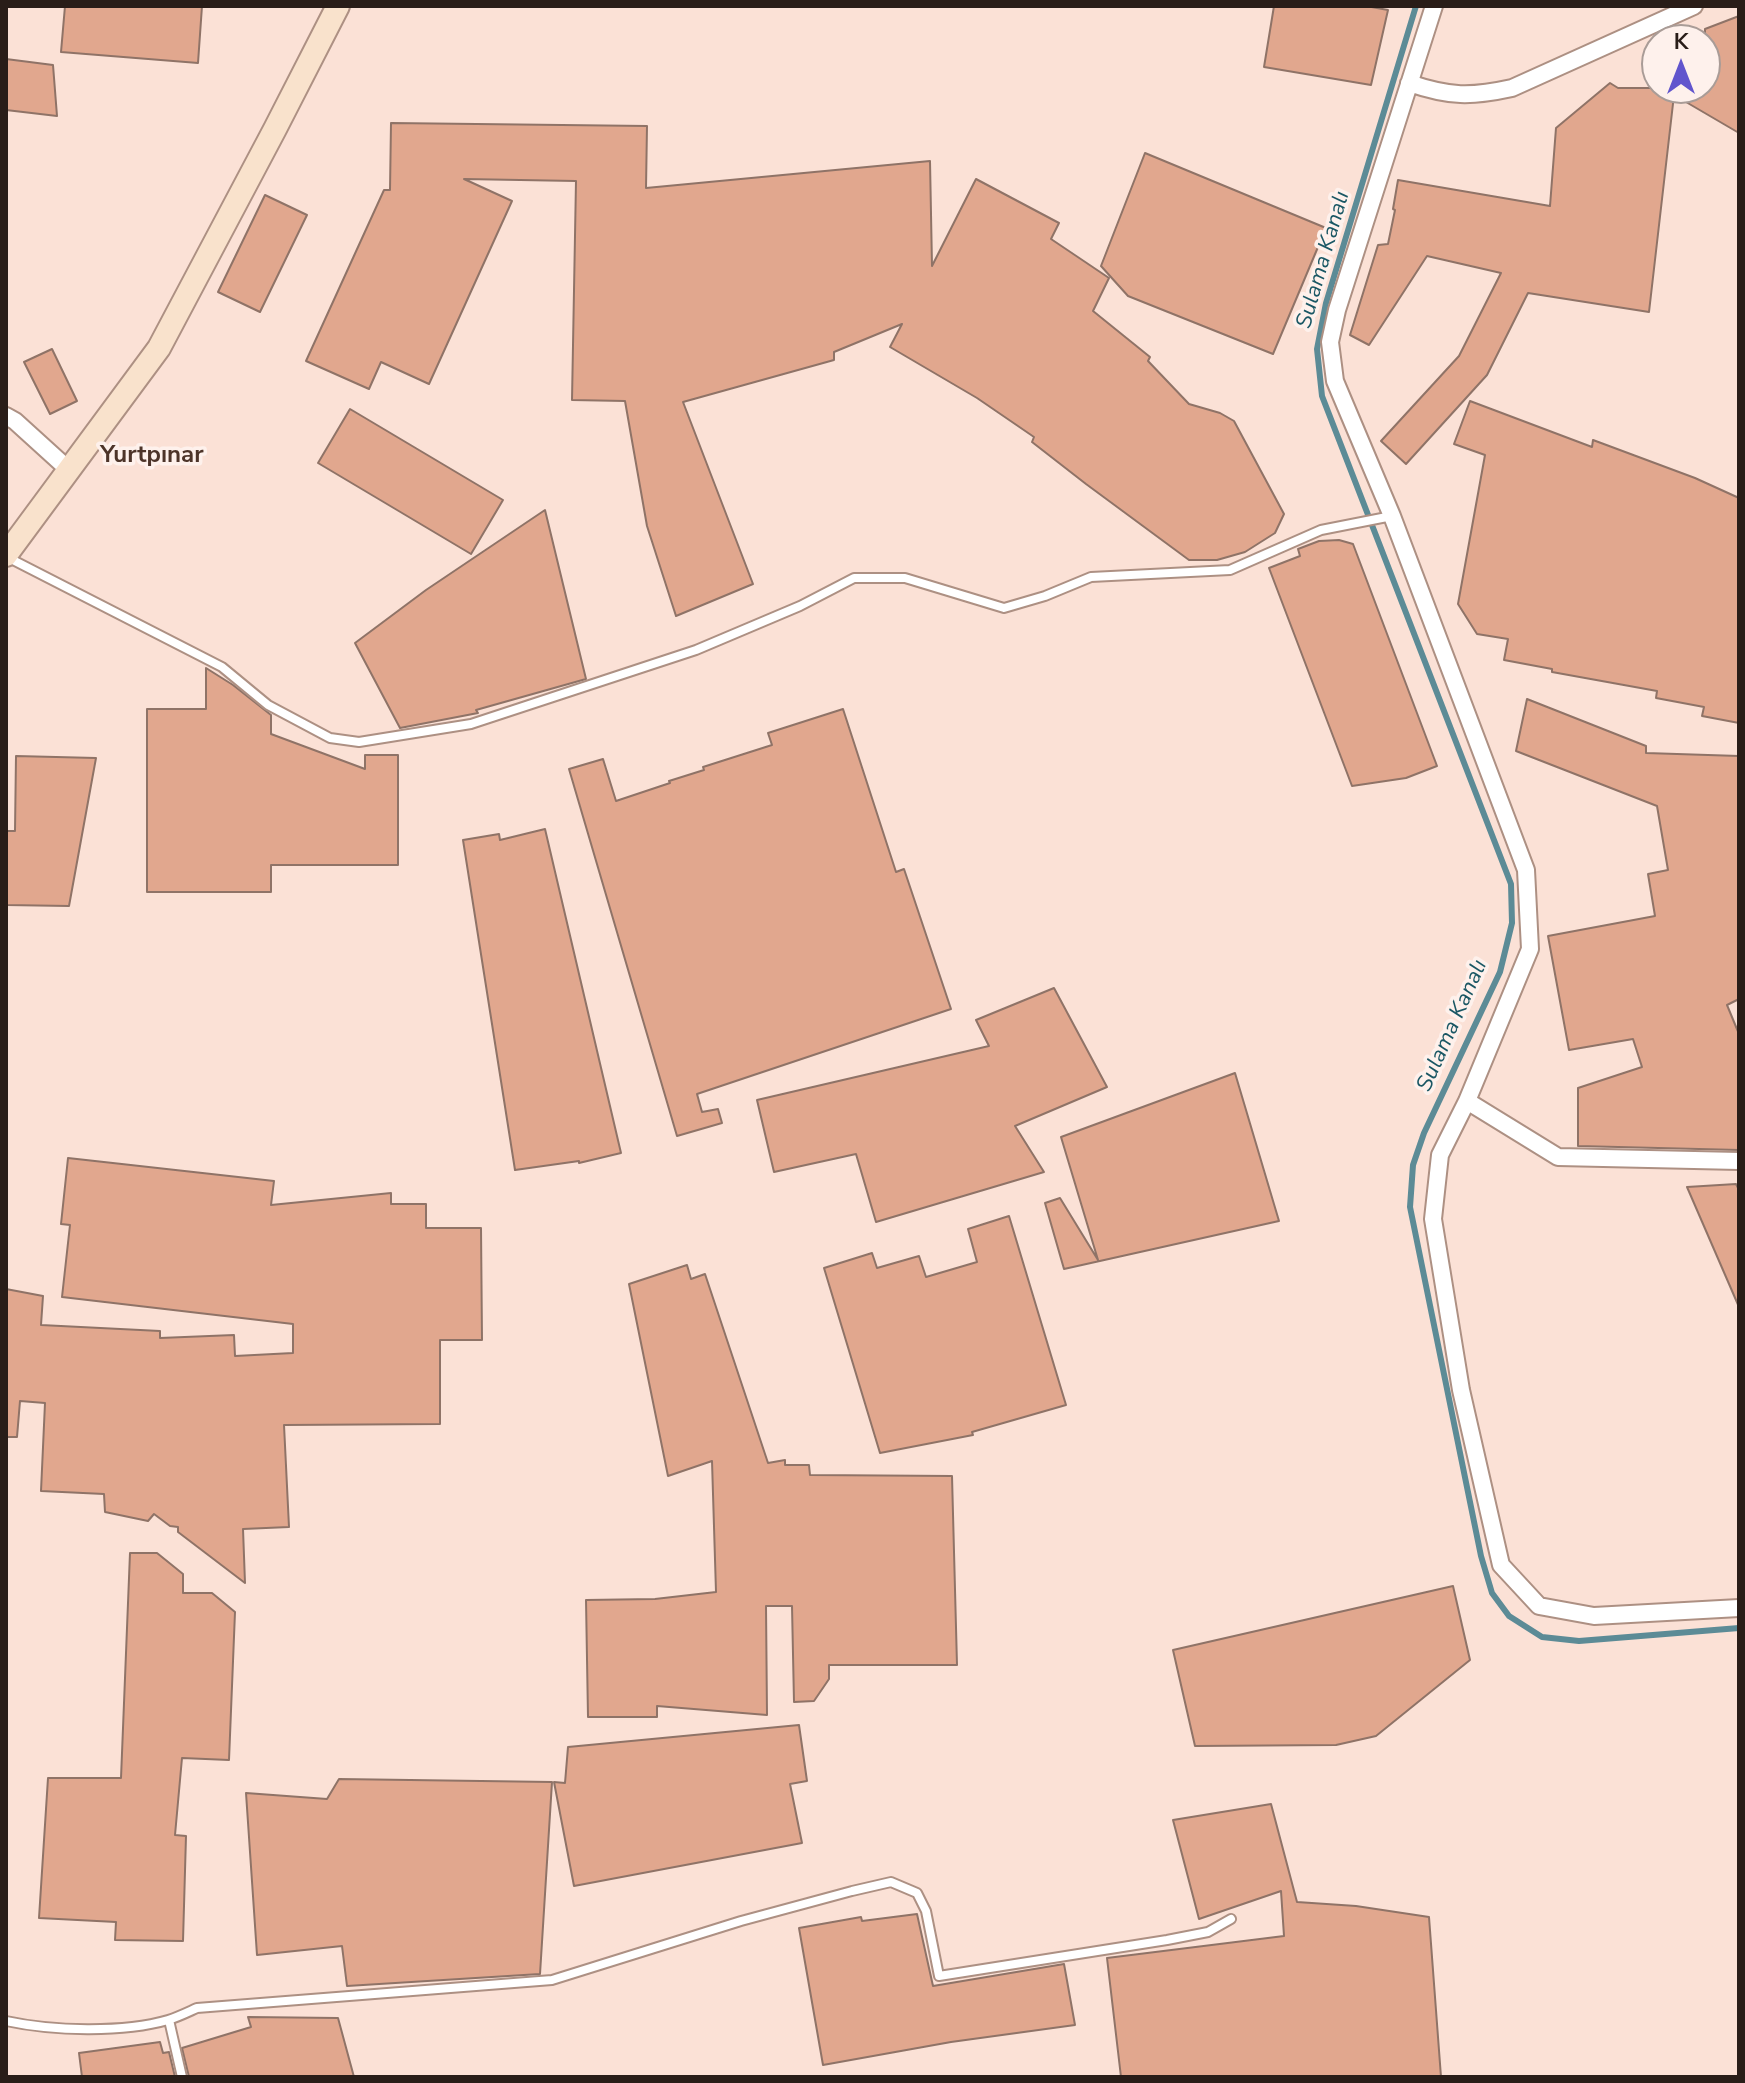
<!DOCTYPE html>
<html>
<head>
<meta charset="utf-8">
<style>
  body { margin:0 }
  #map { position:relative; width:1745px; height:2083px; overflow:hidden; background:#fbe1d6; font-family:"Nunito Sans",sans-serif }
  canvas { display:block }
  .frame { position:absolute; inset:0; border:8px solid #291d18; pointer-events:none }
  .north { position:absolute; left:1641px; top:24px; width:80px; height:80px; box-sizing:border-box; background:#fef1ec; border:2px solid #a99c97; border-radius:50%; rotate:0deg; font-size:22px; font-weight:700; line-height:32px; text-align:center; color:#291d18 }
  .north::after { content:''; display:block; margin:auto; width:28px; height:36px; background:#6155cd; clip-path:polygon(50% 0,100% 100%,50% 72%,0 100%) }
</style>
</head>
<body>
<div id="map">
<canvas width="1745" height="2083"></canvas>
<div class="frame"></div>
<div class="north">K</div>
</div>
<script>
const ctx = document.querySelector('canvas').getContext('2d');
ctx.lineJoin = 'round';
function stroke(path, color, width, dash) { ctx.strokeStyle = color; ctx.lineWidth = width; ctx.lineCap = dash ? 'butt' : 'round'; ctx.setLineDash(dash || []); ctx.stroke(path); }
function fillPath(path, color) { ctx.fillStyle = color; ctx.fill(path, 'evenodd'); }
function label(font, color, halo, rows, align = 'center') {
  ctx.font = font + ' "Nunito Sans",sans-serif'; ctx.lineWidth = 7; ctx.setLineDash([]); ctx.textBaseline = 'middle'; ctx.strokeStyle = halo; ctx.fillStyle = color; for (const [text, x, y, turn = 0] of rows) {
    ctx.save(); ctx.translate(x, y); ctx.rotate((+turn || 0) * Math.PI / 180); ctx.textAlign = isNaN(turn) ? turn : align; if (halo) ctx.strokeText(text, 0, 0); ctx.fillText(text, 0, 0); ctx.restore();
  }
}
const stream = new Path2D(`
  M1416 6 1326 303 1317 349 1322 396 1511 884 1512 923 1500 972 1424 1133 1413 1165 1410 1207 1481 1556 1492 1593 1509 1616 1542 1637 1579 1641 1739 1628`);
const building = new Path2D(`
  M65 6H202L198 63 61 52Z
  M1274 6H1366L1388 10 1371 85 1264 67Z
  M1739 16V133L1674 95 1649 312 1528 293 1487 375 1406 464 1381 441 1459 356 1501 273 1427 256 1369 345 1350 335 1378 245 1388 244 1395 210 1393 209 1398 180 1550 206 1556 128 1610 83 1618 88H1705V29Z
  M6 59 53 65 57 116 6 110Z
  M391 123 647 126 646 188 930 161 932 266 976 179 1059 223 1051 239 1109 278 1093 311 1150 357 1148 361 1189 404 1220 413 1234 421 1284 514 1275 533 1245 552 1217 560H1189L1086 484 1032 442 1034 437 977 398 890 347 902 324 834 352V360L683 402 753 584 676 616 647 526 625 401 572 400 576 181 464 179 512 201 429 384 381 362 369 389 306 361 384 190H390Z
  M1145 153 1326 228 1273 354 1128 296 1101 266Z
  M265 195 307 215 260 312 218 292Z
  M52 349 77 401 50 414 24 362Z
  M1470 401 1592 447 1593 440 1695 478 1739 498V723L1702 716 1704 707 1656 698 1657 691 1552 672V669L1504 660 1508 639 1477 634 1458 604 1485 455 1454 444Z
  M350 409 503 500 471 554 318 463Z
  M545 510 586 679 476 710 478 713 400 728 355 643 426 590Z
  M1339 540 1353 544 1437 766 1406 778 1352 786 1269 568 1300 556 1298 549 1319 541Z
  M206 668 233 685 271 715V734L365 769V755H398V865H271V892H147V709H206Z
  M1527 699 1646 746V753L1739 756V999L1727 1005 1739 1034V1150L1578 1146V1088L1642 1067 1633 1039 1569 1050 1548 936 1655 916 1648 874 1668 870 1657 806 1516 751Z
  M843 709 896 872 904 869 951 1009 697 1094 702 1112 718 1109 722 1123 677 1136 569 769 603 759 616 801 670 783 669 781 704 770 703 767 772 745 768 733Z
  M16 756 96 758 69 906 6 905V831H15Z
  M545 829 621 1153 579 1163V1161L515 1170 463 840 499 834 500 840Z
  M1054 988 1107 1087 1015 1126 1044 1172 876 1222 856 1154 774 1172 757 1100 989 1046 976 1020Z
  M1235 1073 1279 1221 1064 1269 1045 1203 1060 1198 1098 1260 1061 1137Z
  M68 1158 274 1181 271 1205 391 1193V1204H426V1228H481L482 1340H440V1424L284 1425 289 1527 243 1529 245 1583 178 1532V1527L170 1526 154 1514 148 1521 105 1512 104 1494 41 1491 45 1403 20 1401 17 1437H6V1289L43 1296 41 1325 160 1331V1338L234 1335 235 1356 293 1353V1324L62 1297 70 1225 61 1224Z
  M1736 1184 1739 1190V1307L1687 1187Z
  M1009 1216 1066 1405 972 1432 973 1435 880 1453 824 1268 872 1253 877 1268 919 1256 926 1277 977 1262 968 1229Z
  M687 1265 691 1279 705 1274 768 1463 785 1460V1465H809L810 1475 952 1476 957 1665H829V1679L814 1701 794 1702 792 1606H766L767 1715 657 1706V1717H588L586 1600 655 1599 716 1592 712 1461 668 1476 629 1284Z
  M130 1553H157L183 1574V1593H212L235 1612 229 1760 182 1758 175 1835 186 1836 183 1941 115 1940 116 1922 39 1918 48 1778H121Z
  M1453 1586 1470 1660 1376 1736 1336 1745 1195 1746 1173 1650Z
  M799 1725 807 1781 790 1784 802 1843 574 1886 554 1782 565 1783 568 1747Z
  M339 1779 552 1782 540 1974 347 1986 342 1946 257 1955 246 1793 327 1799Z
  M1271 1804 1297 1902 1356 1906 1429 1917 1441 2077H1121L1107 1958 1284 1936 1281 1891 1199 1919 1173 1820Z
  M917 1914 933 1986 1064 1964 1075 2025 951 2042 823 2065 799 1928 861 1917 862 1921Z
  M248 2017 338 2018 354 2077H189L182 2048 251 2027Z
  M160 2042 163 2053 169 2052 175 2077H82L79 2053Z`);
const lane = new Path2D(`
  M7 557 222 667 268 705 330 738 359 742 471 724 696 650 800 606 854 578H905L1004 608 1045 596 1091 577 1230 570 1321 530 1392 516
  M169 2020 182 2077
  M6 2021C52 2031 123 2033 168 2020 178 2017 188 2012 197 2008L552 1980 741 1921 852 1891 891 1882 917 1893 926 1911 939 1976 1167 1940 1208 1932 1231 1919`);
const street = new Path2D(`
  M1434 6 1337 310 1330 342 1335 381 1392 516 1526 870 1530 949 1467 1101 1440 1155 1433 1219 1461 1390 1501 1565 1539 1606 1594 1616 1739 1608
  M1409 83C1450 97 1471 97 1512 88L1694 6
  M6 416 15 421 69 470
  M1467 1101 1558 1157 1739 1161`);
const secondary = new Path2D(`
  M6 555 159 348 275 129 338 6`);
const waterNames = [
  ["Sulama Kanalı",1324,260,-74],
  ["Sulama Kanalı",1453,1026,-66]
];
const quarterNames = [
  ["Yurtpınar",152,456]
];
stroke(stream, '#5c8b96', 6);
fillPath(building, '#e1a78e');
stroke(building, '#8f7367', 2);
stroke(lane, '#ad9083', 12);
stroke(street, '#ad9083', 20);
stroke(secondary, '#ad9083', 26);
stroke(lane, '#fff', 8);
stroke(street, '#fff', 16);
stroke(secondary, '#f9e2cc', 22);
label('italic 22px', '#1a5764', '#fef1ec', waterNames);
label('bold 24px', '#4d3429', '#fef1ec', quarterNames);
</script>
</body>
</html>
